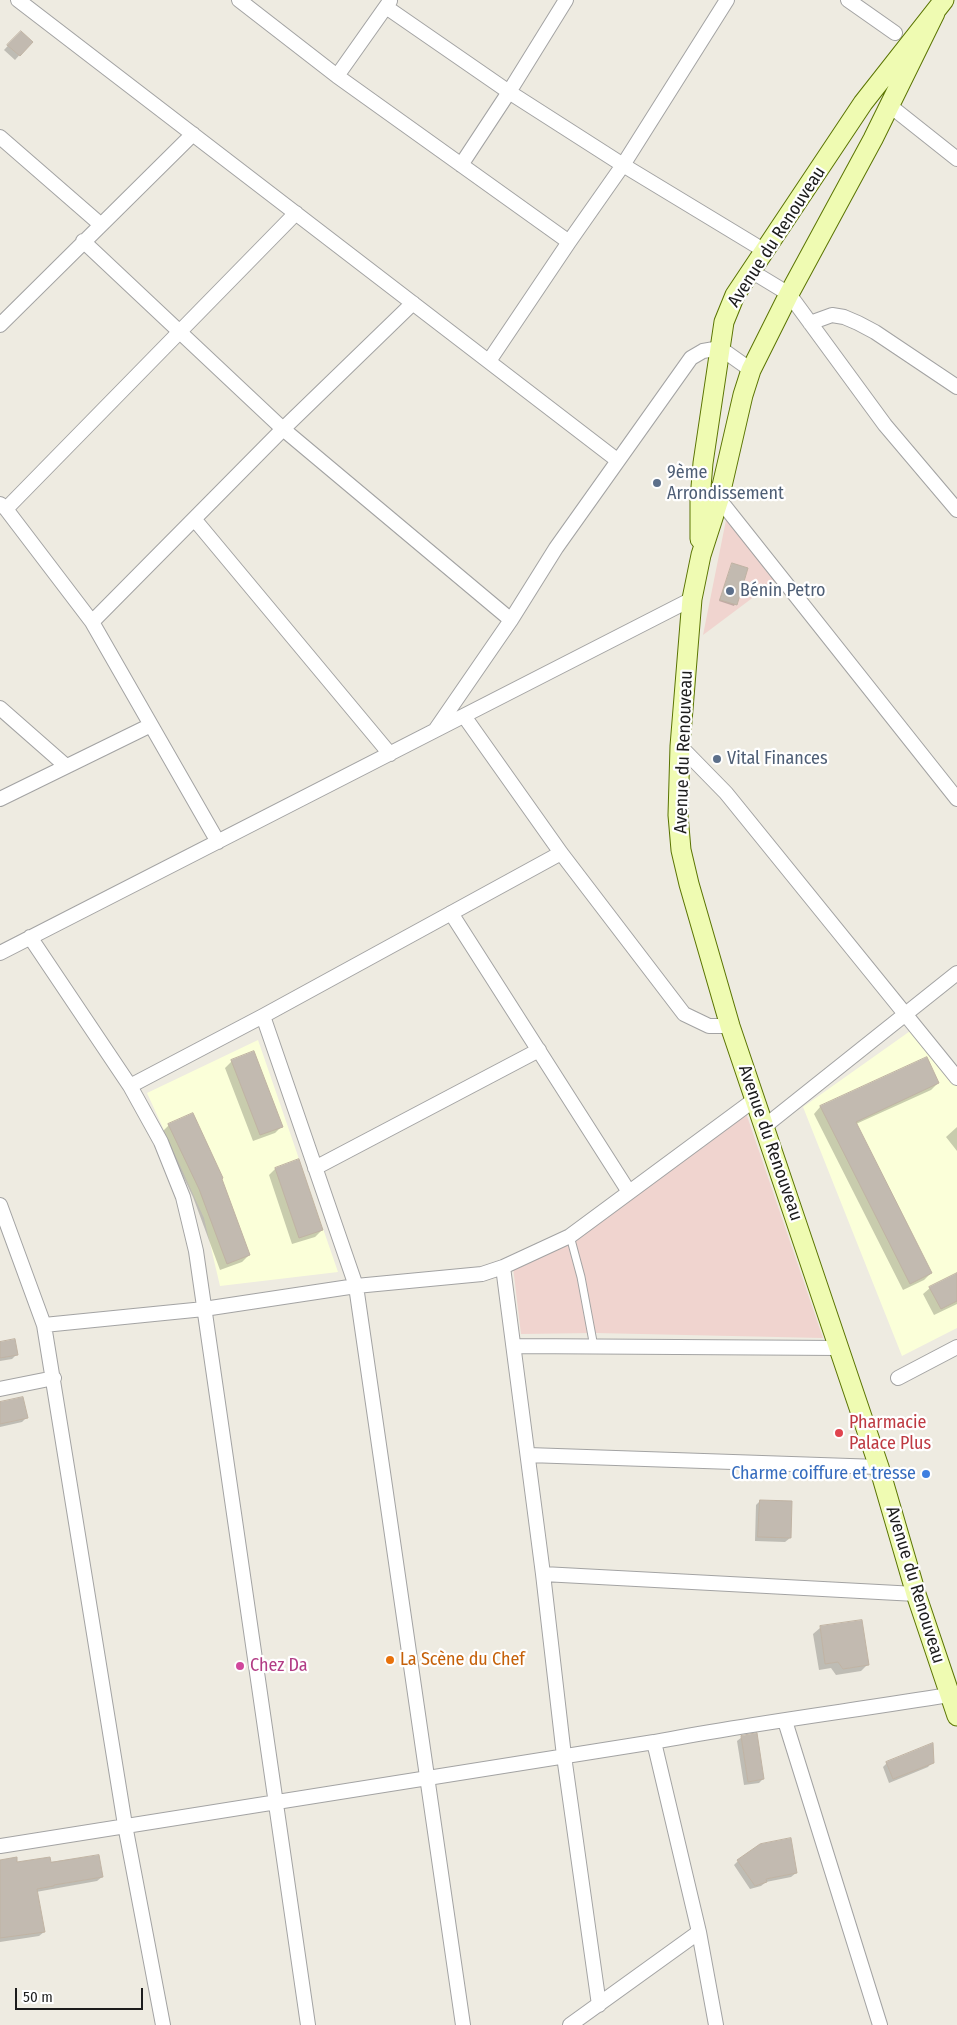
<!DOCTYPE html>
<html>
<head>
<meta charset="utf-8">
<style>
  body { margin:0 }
  #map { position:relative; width:957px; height:2025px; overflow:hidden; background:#eeebe1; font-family:"Fira Sans Condensed",sans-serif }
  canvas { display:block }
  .scale { position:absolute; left:15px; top:1988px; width:128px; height:22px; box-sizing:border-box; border:2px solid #1c1c1c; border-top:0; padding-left:6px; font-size:15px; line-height:18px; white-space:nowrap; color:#1c1c1c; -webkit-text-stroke:4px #fff; paint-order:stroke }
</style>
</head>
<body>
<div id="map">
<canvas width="957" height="2025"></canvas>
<div class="scale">50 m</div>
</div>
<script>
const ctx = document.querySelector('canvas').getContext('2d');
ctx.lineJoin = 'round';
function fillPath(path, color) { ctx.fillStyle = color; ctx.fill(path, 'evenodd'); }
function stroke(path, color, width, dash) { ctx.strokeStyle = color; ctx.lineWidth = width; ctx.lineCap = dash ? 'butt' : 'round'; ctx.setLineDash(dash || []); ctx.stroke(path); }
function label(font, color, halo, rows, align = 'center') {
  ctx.font = font + ' "Fira Sans Condensed",sans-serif'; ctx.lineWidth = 4.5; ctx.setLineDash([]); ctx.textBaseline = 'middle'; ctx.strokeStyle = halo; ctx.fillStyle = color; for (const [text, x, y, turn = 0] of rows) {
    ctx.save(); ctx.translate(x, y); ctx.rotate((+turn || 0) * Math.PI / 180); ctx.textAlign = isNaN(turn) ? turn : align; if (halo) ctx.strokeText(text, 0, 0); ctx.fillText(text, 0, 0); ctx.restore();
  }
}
const commercial = new Path2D(`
  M726 520 775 581 703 635Z
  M746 1113 823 1338 595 1333 521 1334 513 1267Z`);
const education = new Path2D(`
  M913 1029 957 1086V1328L902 1356 803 1107Z
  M258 1040 338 1272 220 1286 204 1218 147 1093Z`);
const shadow = new Path2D(`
  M21 32 31 42 15 60 4 50Z
  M732 565 735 604 734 606 719 601Z
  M927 1059 938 1083 931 1090 856 1124 931 1273 924 1280 903 1290 814 1114 820 1107Z
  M232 1061 282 1126 275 1133 253 1141 225 1068Z
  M169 1125 221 1179 249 1255 242 1262 220 1270 193 1197 162 1132Z
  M957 1127V1151L946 1137Z
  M275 1169 322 1230 315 1237 292 1244 269 1175Z
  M957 1274V1304L934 1315 923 1294 930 1288Z
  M0 1343 17 1354 12 1359 0 1361Z
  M0 1404 27 1417 22 1422 0 1427Z
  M760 1501 790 1538 785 1542 755 1541 756 1505Z
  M861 1621 868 1664 861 1671 836 1675 831 1668 819 1670 813 1634 820 1628Z
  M742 1737 763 1779 759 1783 744 1785 737 1741Z
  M932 1762 928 1767 889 1783 883 1767 887 1763Z
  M0 1861 16 1864H50L102 1877 97 1881 36 1892 44 1932 39 1936 0 1942Z
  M738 1861 796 1873 791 1877 766 1882 761 1886 750 1889 734 1865Z`);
const building = new Path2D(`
  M21 31 33 42 20 56 7 45Z
  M732 563 748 568 737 605 720 600Z
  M254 1051 283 1127 260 1135 231 1060Z
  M927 1057 939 1083 856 1122 932 1273 910 1284 820 1106Z
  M193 1113 223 1178 222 1179 250 1255 227 1264 199 1189 168 1124Z
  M299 1159 323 1230 299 1238 275 1168Z
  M957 1273V1301L941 1309 929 1287Z
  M15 1339 18 1355 0 1358V1342Z
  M23 1397 28 1418 0 1424V1402Z
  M760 1500 792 1501 791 1538 758 1537Z
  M862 1620 869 1665 843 1669 838 1662 825 1664 820 1626Z
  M757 1733 764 1779 748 1782 741 1736Z
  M933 1743 934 1763 893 1779 886 1762Z
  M791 1838 797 1873 766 1879 767 1882 755 1886 737 1860 760 1844Z
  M99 1855 103 1877 54 1885V1886L37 1889 45 1932 0 1938V1860L17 1857V1862L50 1857 51 1862Z`);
const lane = new Path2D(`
  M570 1236 581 1277 594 1347`);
const street = new Path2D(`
  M18 0 617 460
  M239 0 337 76 569 242
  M848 0 895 33
  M386 7 509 92 623 165 765 251
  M337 76 390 1
  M889 105 957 159
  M0 137 100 224
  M461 165 509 92 566 0
  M83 241 283 429 511 620
  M751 271 789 294 885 425 957 510
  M810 323 832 315 844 317 858 323 875 332 957 387
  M0 325 193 134
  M489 361 569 242 623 165 727 0
  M719 499 957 799
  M0 504 6 509 92 622 218 842
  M6 509 296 213
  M195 520 390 754
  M92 622 283 429 413 303
  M0 708 66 766
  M464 716 561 853 684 1014 709 1026H730
  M436 729 511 620 556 548 691 358 703 351 720 348 751 370
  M680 746 726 793 957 1078
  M0 799 151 725
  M451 913 629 1192
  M30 937 130 1086 161 1142 183 1197 196 1251 308 2025
  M0 953 692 599
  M263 1016 356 1286 463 2025
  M130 1086 263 1016 561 853
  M765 1126 957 973
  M315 1168 539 1050
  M0 1205 44 1325 125 1825 163 2025
  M503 1267 543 1574 564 1756 599 2005
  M44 1325 204 1309 356 1286 482 1274 503 1267 570 1236 754 1100
  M514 1346 840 1348
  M898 1378 957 1347
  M0 1389 54 1378
  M528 1455 879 1467
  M543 1574 916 1594
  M785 1721 880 2025
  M654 1742 699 1932 716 2025
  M0 1846 654 1742C752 1723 851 1711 949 1695
  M570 2025 699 1932`);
const secondary = new Path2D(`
  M935 13 873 139 789 294 751 370 743 395 719 499 701 555 692 599 680 746 678 815 681 850 689 884 730 1026 879 1467 916 1594 957 1716
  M700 539V499L703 463 724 322 735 295 863 103 944 0`);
const markers = [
  [657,483,5,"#5c6f8a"],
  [730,591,5,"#5c6f8a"],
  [717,759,5,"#5c6f8a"],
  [839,1433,5,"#e0444e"],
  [926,1474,5,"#3f7fe0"],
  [390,1660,5,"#e8710a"],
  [240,1666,5,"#d1479c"]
];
const streetNames = [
  ["Avenue du Renouveau",777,237,-57],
  ["Avenue du Renouveau",684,752,-88],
  ["Avenue du Renouveau",770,1143,71],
  ["Avenue du Renouveau",915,1585,73]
];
const serviceNames = [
  ["9ème",667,473],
  ["Arrondissement",667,494],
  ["Bénin Petro",740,591],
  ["Vital Finances",727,759]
];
const healthNames = [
  ["Pharmacie",849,1423],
  ["Palace Plus",849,1444]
];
const shopNames = [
  ["Charme coiffure et tresse",916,1474]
];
const foodNames = [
  ["La Scène du Chef",400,1660]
];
const hotelNames = [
  ["Chez Da",250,1666]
];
fillPath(commercial, '#f0d4cf');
fillPath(education, '#fbffd9');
fillPath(shadow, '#0003');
fillPath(building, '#c2bab0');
stroke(building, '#c0b3a3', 1);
stroke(lane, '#a3a3a3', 9);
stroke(street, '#a3a3a3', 16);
stroke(secondary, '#5a7402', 21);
stroke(lane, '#fff', 7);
stroke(street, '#fff', 14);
stroke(secondary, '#effbb2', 19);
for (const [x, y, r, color] of markers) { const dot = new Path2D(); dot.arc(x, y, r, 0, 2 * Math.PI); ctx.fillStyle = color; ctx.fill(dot); stroke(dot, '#fff', 2); }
label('18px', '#1c1c1c', '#fff', streetNames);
label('18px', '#4e5e75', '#fff', serviceNames, 'left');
label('18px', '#be3a42', '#fff', healthNames, 'left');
label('18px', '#366cbe', '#fff', shopNames, 'right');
label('18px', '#c56008', '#fff', foodNames, 'left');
label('18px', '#b23c85', '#fff', hotelNames, 'left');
</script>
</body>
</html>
